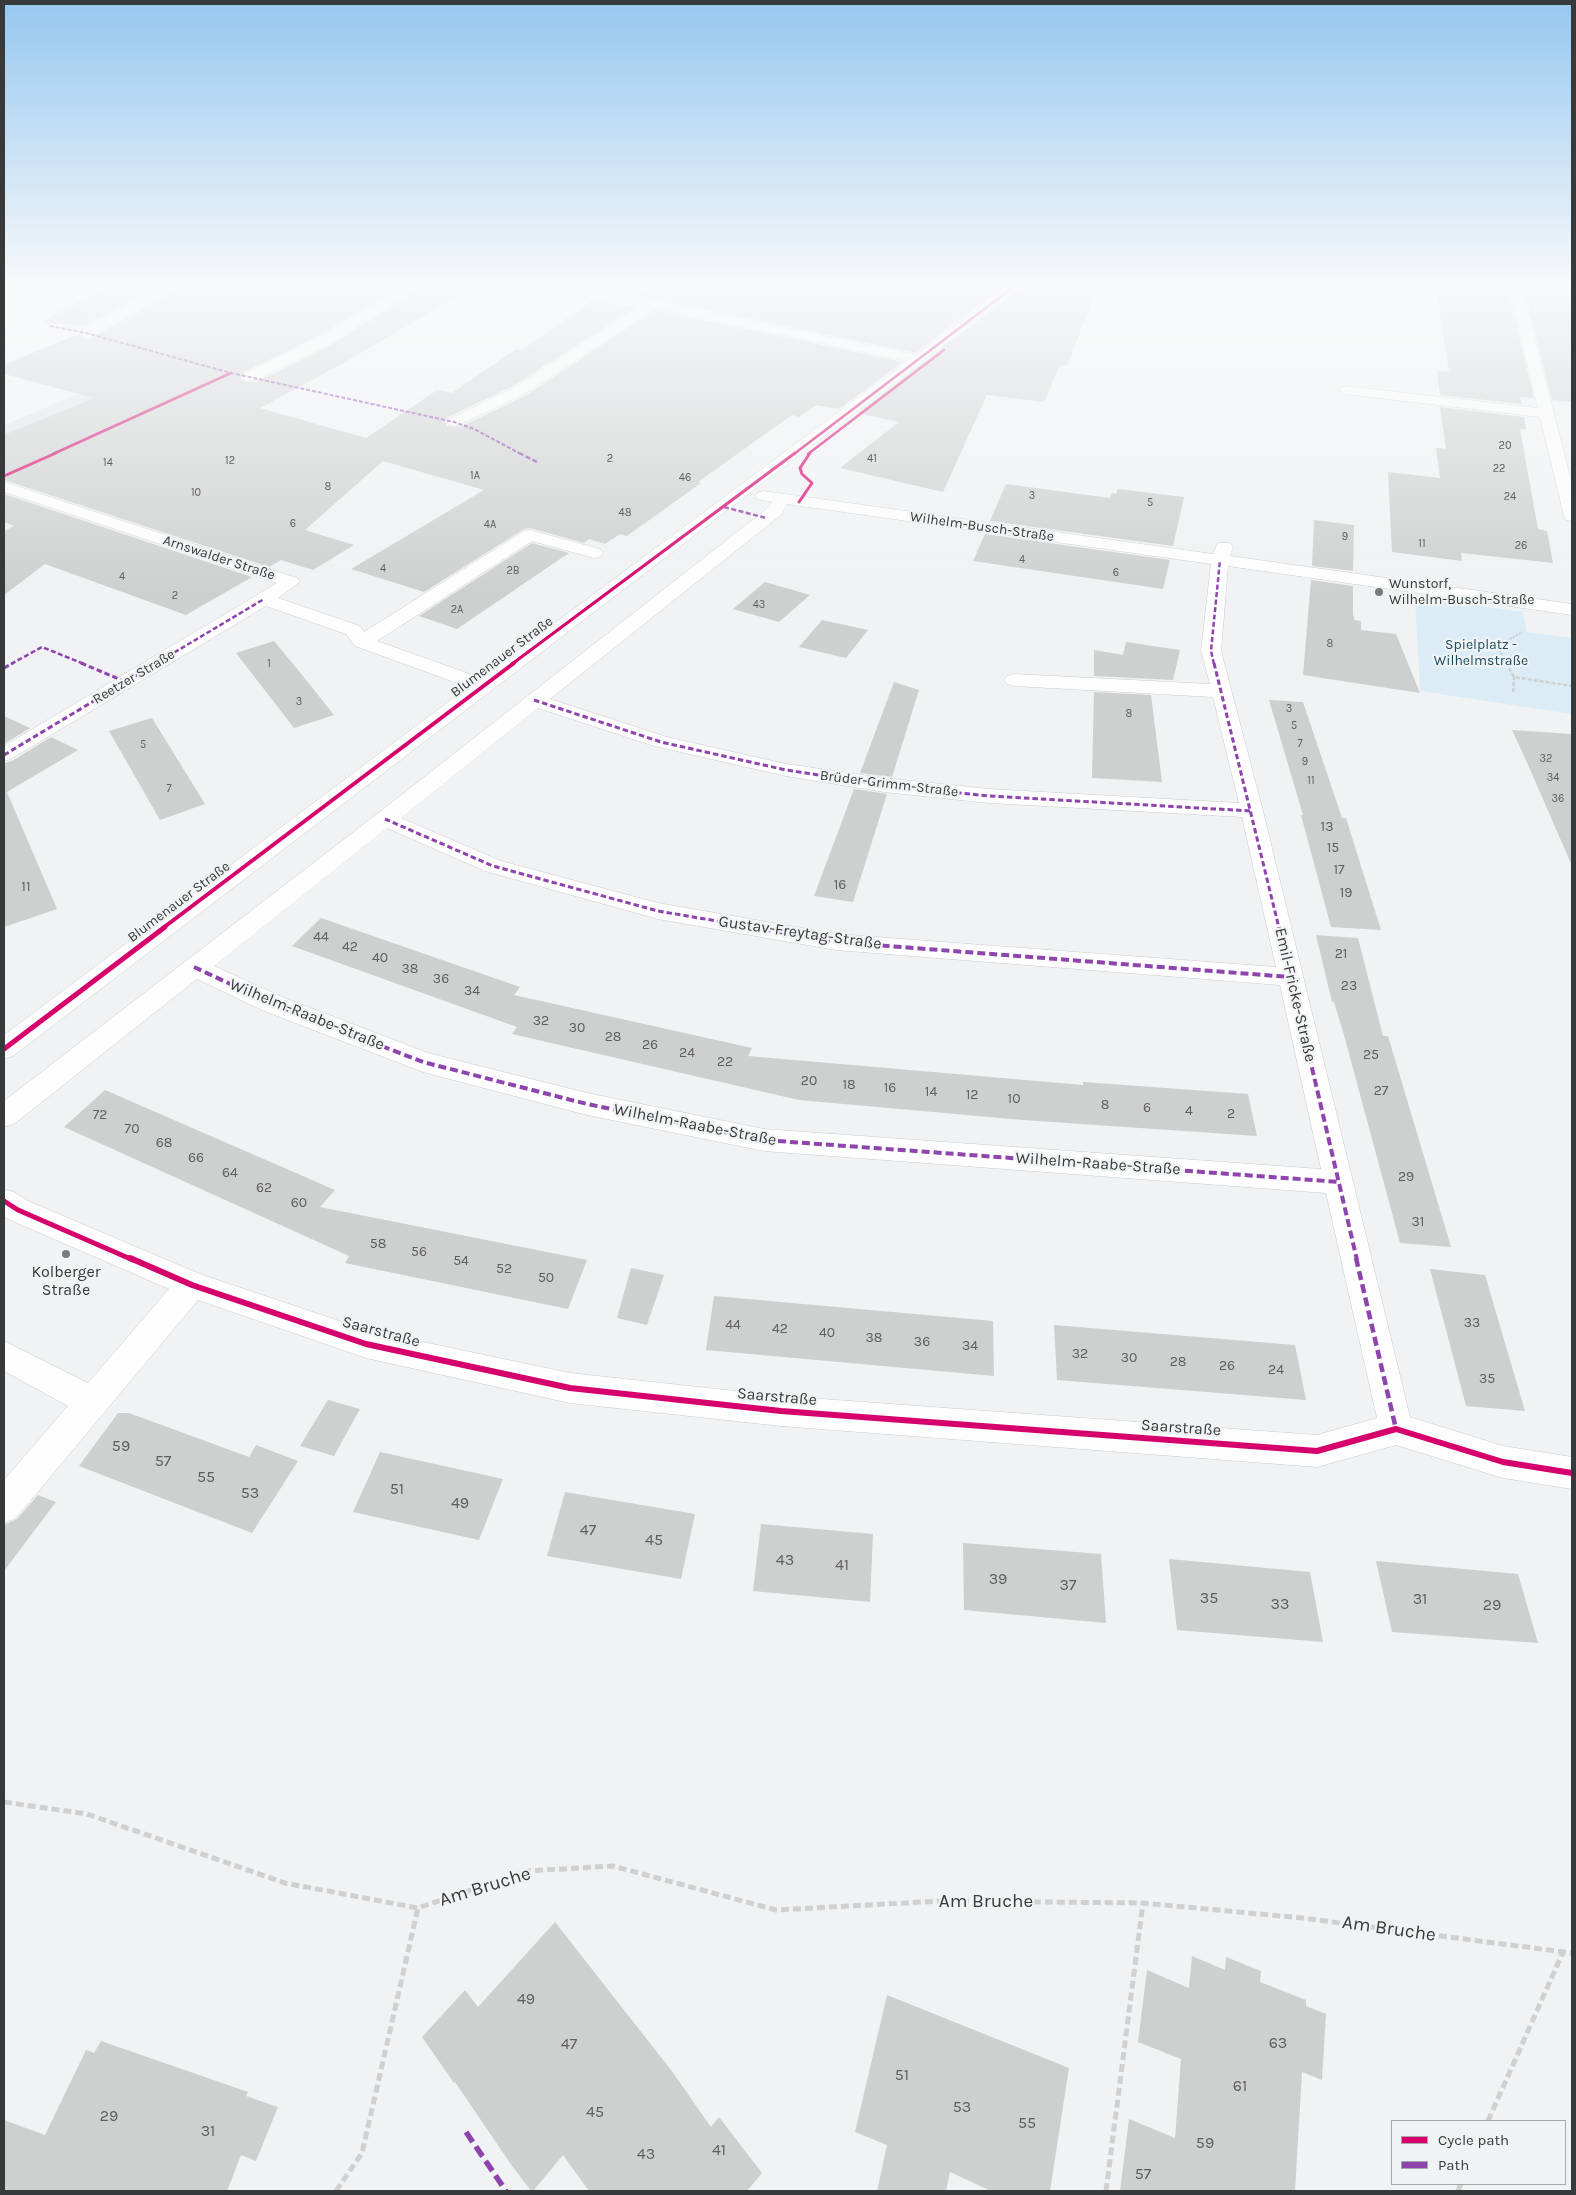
<!DOCTYPE html>
<html>
<head>
<meta charset="utf-8">
<style>
  body { margin:0 }
  #map { position:relative; width:1576px; height:2195px; overflow:hidden; background:#f0f2f3; font-family:Karla,sans-serif }
  canvas { display:block }
  .frame { position:absolute; inset:0; border:5px solid #38393a; pointer-events:none }
  .legend { position:absolute; left:1391px; top:2120px; width:175px; height:65px; box-sizing:border-box; background:#eff3f4; border:1px solid #a6a9aa; margin:0; padding:6px 9px; list-style:none; font-size:15px; color:#38393a }
  .legend li { display:flex; align-items:center; gap:10px; height:25px }
  .legend b { width:25px; border:1px solid #a6a9aa }
</style>
</head>
<body>
<div id="map">
<canvas width="1576" height="2195"></canvas>
<div class="frame"></div>
<ul class="legend">
<li><b style="height:6px;background:#d6006c"></b>Cycle path</li>
<li><b style="height:6px;background:#8e44ad"></b>Path</li>
</ul>
</div>
<script>
const ctx = document.querySelector('canvas').getContext('2d');
ctx.lineJoin = 'round';
function fillPath(path, color) { ctx.fillStyle = color; ctx.fill(path, 'evenodd'); }
function stroke(path, color, width, dash) { ctx.strokeStyle = color; ctx.lineWidth = width; ctx.lineCap = dash ? 'butt' : 'round'; ctx.setLineDash(dash || []); ctx.stroke(path); }
function label(font, color, halo, rows, align = 'center') {
  ctx.font = font + ' Karla,sans-serif'; ctx.lineWidth = 4.5; ctx.setLineDash([]); ctx.textBaseline = 'middle'; ctx.strokeStyle = halo; ctx.fillStyle = color; for (const [text, x, y, turn = 0] of rows) {
    ctx.save(); ctx.translate(x, y); ctx.rotate((+turn || 0) * Math.PI / 180); ctx.textAlign = isNaN(turn) ? turn : align; if (halo) ctx.strokeText(text, 0, 0); ctx.fillText(text, 0, 0); ctx.restore();
  }
}
const built = new Path2D(`
  M92 388 150 406 15 465 4 461V425Z`);
const green = new Path2D(`
  M1415 597 1523 612 1527 632 1572 638V714L1420 691Z`);
const building = new Path2D(`
  M108 285H162L84 326 42 322Z
  M185 285H405L312 339 244 372 241 378 245 382H256L324 349 426 285H477L340 365 260 408 366 438 437 390 452 393 516 349 521 350 592 301 636 307 513 386 448 417 445 421 447 426 460 427 525 396 655 310 903 362 839 409 817 405 799 417 792 415 698 482 701 483 627 536 620 534 605 544 589 539 584 543 530 528 524 529 424 592 351 569 484 490 383 461 305 530 354 545 313 570 281 560 269 567 4 480V435L94 398 4 374V365L78 334 85 339 92 338Z
  M652 285H1004L916 353 636 295Z
  M1024 285H1099L1067 365H1060L1044 402 987 395 943 492 840 468 899 422 858 413Z
  M1436 285H1507L1534 398 1520 397 1522 404 1440 395 1437 371 1449 372Z
  M1523 285 1572 289V402L1552 400Z
  M1440 407 1524 417 1526 430 1520 429 1538 529 1547 531 1553 563 1461 553 1462 561 1392 552 1388 472 1440 478 1436 448 1446 449Z
  M1006 484 1110 498 1111 493 1116 494 1118 489 1184 497 1173 546 990 521Z
  M4 494 252 577 186 615 45 564 4 595V531L14 526 4 522Z
  M1314 520 1354 525 1353 571 1312 566Z
  M985 534 1170 560 1163 589 973 561Z
  M532 543 569 553 457 629 419 616Z
  M1311 580 1353 586V615L1354 616V620L1361 621V630L1396 634 1420 693 1303 675Z
  M765 582 810 595 779 622 733 609Z
  M822 620 868 630 846 658 799 647Z
  M274 641 303 676 334 715 294 728 236 653Z
  M1126 642 1180 650 1173 680 1094 676V650L1123 655Z
  M894 682 919 690 892 777 860 773Z
  M1094 692 1151 695 1162 782 1092 778Z
  M1269 700 1303 702 1342 818H1346L1381 930 1331 927 1301 815H1303Z
  M4 716 30 728 4 744Z
  M152 718 205 804 160 820 109 731Z
  M1512 730 1572 734V866L1529 767Z
  M51 737 78 750 7 792 57 909 4 927V763L12 761Z
  M854 789 887 794 853 902 814 896Z
  M321 918 520 987 514 995 752 1048 748 1056 1083 1085V1082L1248 1094 1257 1136 1023 1120 799 1100 512 1034 517 1027 292 946Z
  M1316 935 1358 938 1383 1036H1388L1451 1247 1400 1243 1344 1035 1334 1002H1332Z
  M105 1090 335 1190 320 1207 587 1260 568 1309 345 1263 349 1256 64 1127Z
  M631 1268 664 1275 647 1325 617 1318Z
  M1430 1269 1485 1275 1525 1411 1466 1406Z
  M714 1296 993 1321 994 1376 706 1350Z
  M1054 1325 1295 1345 1306 1400 1057 1380Z
  M328 1400 360 1409 334 1456 300 1446Z
  M118 1413H129L249 1457 256 1445 298 1461 252 1533 79 1466Z
  M380 1452 503 1479 479 1540 353 1512Z
  M565 1492 695 1514 681 1579 547 1556Z
  M38 1495 56 1502 4 1571V1525L17 1519Z
  M761 1524 873 1534 870 1602 753 1591Z
  M963 1543 1101 1554 1106 1623 964 1610Z
  M1169 1559 1310 1572 1323 1642 1177 1630Z
  M1376 1561 1518 1574 1538 1643 1392 1632Z
  M555 1922 671 2070 711 2127 719 2117 762 2173 747 2191H589L563 2155 533 2191H531L510 2163 455 2082 454 2083 422 2037 465 1990 478 2007Z
  M1192 1956 1225 1970 1226 1957 1261 1971 1260 1982 1306 2000V2006L1326 2014 1322 2080 1302 2072 1295 2191H1120L1129 2119 1175 2138 1181 2059 1138 2042 1147 1970 1189 1988Z
  M887 1995 1069 2068 1050 2191H991L950 2172 946 2191H877L887 2145 855 2132Z
  M101 2041 248 2092 246 2096 278 2107 256 2161 241 2155 227 2191H4V2120L45 2135 86 2050 94 2053Z`);
const pathFar2 = new Path2D(`
  M1507 664 1497 646 1523 632`);
const pathFar1 = new Path2D(`
  M1506 663 1514 677 1572 686
  M1513 692 1514 677`);
const path = new Path2D(`
  M4 1802 87 1814 285 1883 418 1908 527 1871 613 1866 776 1910 941 1901 1143 1903 1302 1918 1572 1953
  M1488 2121 1563 1952
  M336 2191 362 2153 418 1908
  M1106 2191 1143 1903
  M1458 2191 1461 2184`);
const minor = new Path2D(`
  M167 285H183L91 336 86 337 79 333 81 330Z
  M409 285H424L323 347 255 380H245L243 377 245 374 313 341Z
  M533 285H563L653 300 916 355 1008 285H1022L13 1056 4 1059V1035L468 687 355 646 346 634 266 606 11 759 4 761V746L277 583 4 492V482L297 578 300 582 278 598 360 626 364 632 524 531 530 530 600 549 603 553 600 557 594 558 532 541 377 641 481 678 907 361 655 308 524 394 459 425H449L447 422 449 419 514 388 641 306 539 289Z
  M1509 285H1521L1572 484V521L1566 520 1564 516 1540 417 1345 394 1338 390 1345 386 1538 408Z
  M763 491 1213 554 1218 543H1230L1233 547 1230 556 1572 604V615L1228 566 1221 651 1263 811 1410 1417 1503 1446 1572 1457V1489L1503 1478 1396 1445 1317 1467 781 1426 570 1403 366 1358 198 1300 16 1518 4 1523V1480L68 1406 4 1371V1341L88 1383 169 1289 8 1219 4 1216V1189L14 1192 28 1201 200 1274 366 1330 570 1373 781 1396 1317 1435 1377 1418 1326 1193 764 1151 587 1115 423 1072 264 1011 197 979 14 1124 4 1127V1101L377 814 769 507 772 502 757 499 755 496 757 493ZM787 504 1211 564 1201 651 1210 684 1014 674 1007 676 1004 680 1007 684 1014 686 1213 697 1239 803 989 789 884 778 786 764 667 737 550 699 782 514ZM538 708 654 746 786 776 884 792 989 803 1242 817 1276 967 836 934 658 903 501 861 401 818ZM387 828 485 871 658 919 836 950 1280 985 1321 1169 764 1129 587 1093 428 1053 282 997 214 966Z`);
const quietFar5 = new Path2D(`
  M50 326 86 333 231 373 454 422 474 429 521 454`);
const quietFar4 = new Path2D(`
  M519 453 537 462
  M724 507 766 518
  M11 664 42 647 84 664
  M155 664 264 599
  M1214 664 1211 651 1220 560`);
const quietFar3 = new Path2D(`
  M81 663 126 682
  M1214 663 1279 928
  M4 668 13 663
  M534 700 661 742 786 770 884 785 989 796 1252 811
  M4 755 157 663
  M385 819 493 866 658 911 758 928`);
const quietFar2 = new Path2D(`
  M751 927 836 942 1290 977
  M1279 927 1357 1260
  M194 967 273 1004 423 1062 587 1104 764 1140 1340 1182`);
const quietFar1 = new Path2D(`
  M1356 1258 1396 1429`);
const quiet = new Path2D(`
  M466 2132 506 2191`);
const cyclewayFar4 = new Path2D(`
  M53 454 231 373
  M794 454 1016 285
  M808 454 944 350`);
const cyclewayFar3 = new Path2D(`
  M4 476 56 453
  M799 502 812 483 802 474 800 468 810 453
  M512 664 795 453`);
const cyclewayFar2 = new Path2D(`
  M163 928 514 663`);
const cyclewayFar1 = new Path2D(`
  M4 1049 165 927
  M4 1201 18 1210 133 1260`);
const cycleway = new Path2D(`
  M130 1258 192 1285 366 1344 570 1388 781 1411 1317 1451 1396 1429 1503 1462 1572 1473`);
const markers = [
  [1379,592,5,"#787a7b"],
  [66,1254,5,"#787a7b"]
];
const farNumbernames = [
  ["20",1505,446],
  ["2",610,459],
  ["41",872,459],
  ["12",230,461],
  ["14",108,463],
  ["22",1499,469],
  ["1A",475,476],
  ["46",685,478],
  ["8",328,487],
  ["10",196,493],
  ["3",1032,496],
  ["24",1510,497],
  ["5",1150,503],
  ["48",625,513],
  ["6",293,524],
  ["4A",490,525],
  ["9",1345,537],
  ["11",1422,544],
  ["26",1521,546],
  ["4",1022,560],
  ["4",383,569],
  ["2B",513,571],
  ["6",1116,573],
  ["4",122,577],
  ["2",175,596],
  ["43",759,605],
  ["2A",457,610],
  ["8",1330,644],
  ["1",269,664],
  ["3",299,702],
  ["3",1289,709],
  ["8",1129,714],
  ["5",1294,726],
  ["7",1300,744],
  ["5",143,745],
  ["32",1546,759],
  ["9",1305,762],
  ["34",1553,778],
  ["11",1311,781],
  ["7",169,789],
  ["36",1558,799]
];
const farStreetnames = [
  ["Wilhelm-Busch-Straße",982,527,8],
  ["Arnswalder Straße",219,558,18],
  ["Blumenauer Straße",502,657,-37],
  ["Reetzer Straße",134,677,-31],
  ["Brüder-Grimm-Straße",889,784,7],
  ["Blumenauer Straße",179,902,-37]
];
const farPoinames = [
  ["Wunstorf,",1389,584],
  ["Wilhelm-Busch-Straße",1389,600]
];
const farParknames = [
  ["Spielplatz -",1481,645],
  ["Wilhelmstraße",1481,661]
];
const numberNames = [
  ["13",1327,827],
  ["15",1333,848],
  ["17",1339,870],
  ["16",840,885],
  ["11",26,887],
  ["19",1346,893],
  ["44",321,937],
  ["42",350,947],
  ["21",1341,954],
  ["40",380,958],
  ["38",410,969],
  ["36",441,979],
  ["23",1349,986],
  ["34",472,991],
  ["32",541,1021],
  ["30",577,1028],
  ["28",613,1037],
  ["26",650,1045],
  ["24",687,1053],
  ["25",1371,1055],
  ["22",725,1062],
  ["20",809,1081],
  ["18",849,1085],
  ["16",890,1088],
  ["27",1381,1091],
  ["14",931,1092],
  ["12",972,1095],
  ["10",1014,1099],
  ["8",1105,1105],
  ["6",1147,1108],
  ["4",1189,1111],
  ["2",1231,1114],
  ["72",100,1115],
  ["70",132,1129],
  ["68",164,1143],
  ["66",196,1158],
  ["64",230,1173],
  ["29",1406,1177],
  ["62",264,1188],
  ["60",299,1203],
  ["31",1418,1222],
  ["58",378,1244],
  ["56",419,1252],
  ["54",461,1261],
  ["52",504,1269],
  ["50",546,1278],
  ["33",1472,1323],
  ["44",733,1325],
  ["42",780,1329],
  ["40",827,1333],
  ["38",874,1338],
  ["36",922,1342],
  ["34",970,1346],
  ["32",1080,1354],
  ["30",1129,1358],
  ["28",1178,1362],
  ["26",1227,1366],
  ["24",1276,1370],
  ["35",1487,1379]
];
const streetNames = [
  ["Gustav-Freytag-Straße",800,933,8],
  ["Emil-Fricke-Straße",1295,995,77],
  ["Wilhelm-Raabe-Straße",307,1015,22],
  ["Wilhelm-Raabe-Straße",695,1125,11],
  ["Wilhelm-Raabe-Straße",1098,1164,4],
  ["Saarstraße",381,1332,15],
  ["Saarstraße",777,1397,5],
  ["Saarstraße",1181,1428,4]
];
const poiNames = [
  ["Kolberger",66,1272],
  ["Straße",66,1290]
];
const nearNumbernames = [
  ["59",121,1446],
  ["57",163,1461],
  ["55",206,1477],
  ["51",397,1489],
  ["53",250,1493],
  ["49",460,1503],
  ["47",588,1530],
  ["45",654,1540],
  ["43",785,1560],
  ["41",842,1565],
  ["39",998,1579],
  ["37",1068,1585],
  ["35",1209,1598],
  ["31",1420,1599],
  ["33",1280,1604],
  ["29",1492,1605],
  ["49",526,1999],
  ["63",1278,2043],
  ["47",569,2044],
  ["51",902,2075],
  ["61",1240,2086],
  ["53",962,2107],
  ["45",595,2112],
  ["29",109,2116],
  ["55",1027,2123],
  ["31",208,2131],
  ["59",1205,2143],
  ["41",719,2150],
  ["43",646,2154],
  ["57",1143,2174]
];
const nearStreetnames = [
  ["Am Bruche",485,1887,-17],
  ["Am Bruche",986,1902],
  ["Am Bruche",1389,1929,8]
];
fillPath(built, '#dfe5e9');
fillPath(green, '#dbecf6');
fillPath(building, '#cecfcf');
stroke(minor, '#cacbcc', 1);
stroke(pathFar2, '#d0d0d0', 2, [2.5, 1]);
stroke(pathFar1, '#d0d0d0', 2.5, [4, 2]);
stroke(path, '#d0d0d0', 5, [8, 4]);
fillPath(minor, '#fdfdfd');
stroke(quietFar5, '#8e44ad', 2, [4, 2]);
stroke(quietFar4, '#8e44ad', 2.5, [5, 2.5]);
stroke(quietFar3, '#8e44ad', 3, [5.5, 3]);
stroke(quietFar2, '#8e44ad', 4, [8, 4]);
stroke(quietFar1, '#8e44ad', 4.5, [9, 4.5]);
stroke(quiet, '#8e44ad', 5.5, [12, 5.5]);
stroke(cyclewayFar4, '#d6006c', 2.5);
stroke(cyclewayFar3, '#d6006c', 3);
stroke(cyclewayFar2, '#d6006c', 4);
stroke(cyclewayFar1, '#d6006c', 5);
stroke(cycleway, '#d6006c', 6);
const sky = ctx.createLinearGradient(0, 0, 0, 593);
sky.addColorStop(0, '#95c7ef');
sky.addColorStop(0.48, '#f8f9fa');
sky.addColorStop(1, '#f8f9fa00');
ctx.fillStyle = sky;
ctx.fillRect(0, 0, 1576, 593);
for (const [x, y, r, color] of markers) { const dot = new Path2D(); dot.arc(x, y, r, 0, 2 * Math.PI); ctx.fillStyle = color; ctx.fill(dot); stroke(dot, '#eff3f4', 2); }
label('11px', '#5e5e5f', null, farNumbernames);
label('14px', '#38393a', '#eff3f4', farStreetnames);
label('14px', '#38393a', '#eff3f4', farPoinames, 'left');
label('14px', '#1c4b60', '#eff3f4', farParknames);
label('14px', '#5e5e5f', null, numberNames);
label('16px', '#38393a', '#eff3f4', streetNames);
label('16px', '#38393a', '#eff3f4', poiNames);
label('16px', '#5e5e5f', null, nearNumbernames);
label('19px', '#38393a', '#eff3f4', nearStreetnames);
</script>
</body>
</html>
